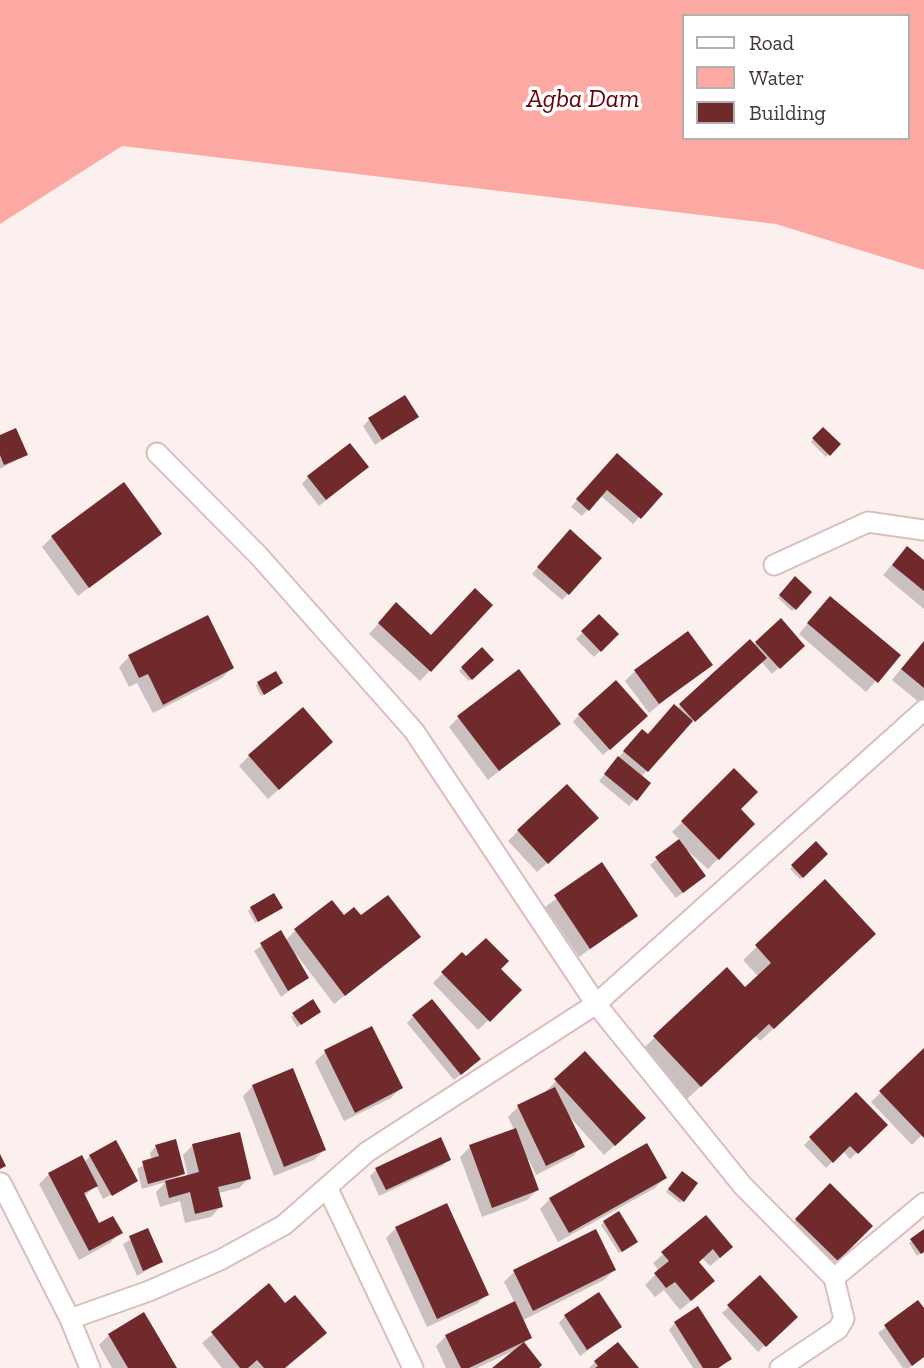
<!DOCTYPE html>
<html>
<head>
<meta charset="utf-8">
<style>
  body { margin:0 }
  #map { position:relative; width:924px; height:1368px; overflow:hidden; background:#fcf0ef; font-family:"Zilla Slab",serif }
  canvas { display:block }
  .legend { position:absolute; left:682px; top:14px; width:228px; height:126px; box-sizing:border-box; background:#fff; border:2px solid #b3afaf; margin:0; padding:9px 12px; list-style:none; font-size:21px; color:#423736 }
  .legend li { display:flex; align-items:center; gap:14px; height:35px }
  .legend b { width:35px; border:2px solid #b3afaf }
</style>
</head>
<body>
<div id="map">
<canvas width="924" height="1368"></canvas>
<ul class="legend">
<li><b style="height:9px;background:#fff"></b>Road</li>
<li><b style="height:19px;background:#fca8a3"></b>Water</li>
<li><b style="height:19px;background:#712a2b"></b>Building</li>
</ul>
</div>
<script>
const ctx = document.querySelector('canvas').getContext('2d');
ctx.lineJoin = 'round';
function fillPath(path, color) { ctx.fillStyle = color; ctx.fill(path, 'evenodd'); }
function stroke(path, color, width, dash) { ctx.strokeStyle = color; ctx.lineWidth = width; ctx.lineCap = dash ? 'butt' : 'round'; ctx.setLineDash(dash || []); ctx.stroke(path); }
function label(font, color, halo, rows, align = 'center') {
  ctx.font = font + ' "Zilla Slab",serif'; ctx.lineWidth = 7; ctx.setLineDash([]); ctx.textBaseline = 'middle'; ctx.strokeStyle = halo; ctx.fillStyle = color; for (const [text, x, y, turn = 0] of rows) {
    ctx.save(); ctx.translate(x, y); ctx.rotate((+turn || 0) * Math.PI / 180); ctx.textAlign = isNaN(turn) ? turn : align; if (halo) ctx.strokeText(text, 0, 0); ctx.fillText(text, 0, 0); ctx.restore();
  }
}
const water = new Path2D(`
  M0 0H924V270L776 224 122 146 0 224ZM684 16H908V138H684Z`);
const shadow = new Path2D(`
  M417 416 375 445 363 426 370 419Z
  M823 429 838 444 826 457 811 442Z
  M0 437 26 455 0 469Z
  M610 461 661 494 633 524 600 495 582 516 571 507Z
  M360 473 319 506 302 484 308 477Z
  M160 533 78 596 42 547 52 537Z
  M564 538 568 594 562 600 532 574Z
  M897 559 924 562V609L883 575Z
  M795 579 810 592 792 611 778 598Z
  M491 605 420 681 369 634 386 615 431 637Z
  M821 608 898 656 866 692 799 634Z
  M599 616 617 634 594 657 576 639Z
  M207 617 232 668 222 678 153 713 137 683 129 687 119 667 129 657Z
  M781 621 796 652 772 674 761 661 686 726 641 777 649 783 629 806 599 781 636 737 648 736 750 641 754 645Z
  M924 641V699L920 703 892 680Z
  M482 650 491 660 469 681 459 671Z
  M710 664 649 713 625 681 635 671Z
  M258 683 278 686 261 696 256 686Z
  M579 715 639 722 603 755 573 722Z
  M458 718 558 724 488 780 449 727Z
  M321 752 268 799 239 766 249 756Z
  M734 771 738 809 753 824 708 869 679 843 697 882 676 898 650 865 680 840 672 832Z
  M587 828 537 872 508 841 518 831Z
  M816 844 826 854 800 879 790 869Z
  M602 865 636 916 579 957 545 907Z
  M825 882 861 947 760 1041 755 1036 687 1099 642 1050 655 1037 745 990 759 977 743 960Z
  M251 908 278 911 255 923 248 911Z
  M343 917 361 918 418 937 334 1004 296 954 307 978 281 997 254 951 280 933 285 941 295 931Z
  M462 954 466 959 499 969 520 990 478 1030 433 983Z
  M316 1014 297 1027 291 1017 294 1015Z
  M413 1016 472 1065 454 1080 407 1023Z
  M924 1051V1133L912 1145 871 1102Z
  M325 1052 401 1088 391 1098 344 1121 315 1062Z
  M585 1054 634 1128 604 1155 569 1116 583 1146 573 1156 536 1175 529 1160 527 1161 537 1190 527 1200 482 1217 460 1157 470 1147 514 1130 508 1117 518 1107 547 1092 546 1091Z
  M253 1086 324 1150 314 1160 274 1176 243 1096Z
  M856 1095 885 1125 850 1159 843 1151 826 1168 804 1145Z
  M193 1145 249 1178 239 1188 218 1193 221 1206 211 1217 185 1223 180 1201 160 1207 156 1192 166 1182 142 1189 137 1169 152 1160 150 1153 156 1146 183 1173 176 1180 188 1177 183 1155Z
  M90 1156 136 1181 103 1199 96 1185 84 1197 98 1225 120 1233 110 1243 79 1260 39 1184 49 1174 84 1163Z
  M449 1159 442 1166 379 1196 370 1176 377 1169Z
  M679 1176 683 1200 680 1203 666 1192Z
  M664 1178 655 1188 558 1242 540 1209 550 1199Z
  M830 1186 871 1226 827 1270 786 1230Z
  M706 1217 721 1257 710 1266 702 1258 697 1262 703 1291 680 1310 664 1290 655 1297 645 1285 659 1271 653 1263Z
  M604 1222 633 1244 619 1253 601 1225Z
  M396 1228 487 1294 477 1304 427 1327 386 1238Z
  M147 1230 161 1262 137 1276 123 1244Z
  M924 1231V1251L917 1256 909 1243Z
  M614 1270 604 1280 523 1320 530 1337 523 1344 537 1368H495L515 1350 477 1368H446L436 1346 446 1336 515 1303 504 1282 514 1272Z
  M759 1278 795 1317 758 1352 722 1313Z
  M269 1286 284 1368H222L202 1343Z
  M918 1303 924 1311V1357L909 1368H903L878 1333Z
  M144 1315 175 1368H112L99 1345 109 1335Z
  M565 1316 620 1327 580 1356 559 1323Z
  M675 1323 730 1359 719 1368H693L669 1330Z
  M618 1344 636 1368H589L595 1362Z`);
const building = new Path2D(`
  M405 395 419 417 382 440 368 418Z
  M823 427 841 444 830 456 812 438Z
  M16 428 28 455 4 465 0 455V435Z
  M350 443 369 467 326 500 307 476Z
  M617 453 663 494 641 519 607 490 589 511 576 499Z
  M124 482 162 534 89 588 51 536Z
  M570 529 602 558 569 595 537 567Z
  M907 546 924 560V591L892 565Z
  M795 576 812 592 796 610 779 595Z
  M475 588 493 605 431 672 378 623 396 602 431 635Z
  M830 596 901 655 878 683 807 623Z
  M599 614 619 634 601 652 581 631Z
  M208 615 234 668 163 705 148 674 139 678 128 655Z
  M781 618 805 646 780 669 755 642Z
  M688 631 713 665 659 704 634 670Z
  M750 639 767 658 695 722 679 704Z
  M924 641V688L901 669Z
  M482 647 494 660 472 680 461 667Z
  M519 669 561 724 499 771 457 716Z
  M276 671 283 683 264 695 257 682Z
  M616 680 648 716 610 750 578 714Z
  M674 704 693 721 648 772 623 751 642 729 648 734Z
  M303 707 333 742 279 790 248 755Z
  M618 756 651 783 637 801 604 774Z
  M734 768 758 792 741 809 755 824 719 860 681 821Z
  M567 784 599 818 548 864 517 830Z
  M679 839 706 876 683 893 655 857Z
  M816 841 828 854 803 878 791 865Z
  M602 862 638 916 590 949 554 895Z
  M825 879 876 934 774 1029 769 1024 701 1087 653 1036 727 967 745 987 771 963 755 945Z
  M274 893 283 908 258 922 250 907Z
  M388 895 421 937 345 996 294 929 332 900 344 915 354 907 361 915Z
  M281 930 309 978 288 991 260 943Z
  M486 938 509 961 501 969 522 990 490 1022 441 972 462 952 466 956Z
  M313 999 321 1012 301 1025 292 1013Z
  M432 999 481 1059 461 1075 412 1015Z
  M372 1026 403 1088 355 1113 324 1050Z
  M924 1048V1138L879 1091Z
  M585 1051 646 1118 615 1146 554 1079Z
  M293 1068 326 1150 284 1167 252 1085Z
  M555 1087 585 1147 546 1166 517 1105Z
  M856 1092 888 1125 858 1154 850 1146 833 1163 809 1137Z
  M516 1128 539 1190 492 1208 469 1145Z
  M240 1132 251 1179 218 1187 223 1207 195 1214 190 1192 169 1198 165 1181 199 1172 192 1144Z
  M441 1137 451 1160 386 1190 375 1168Z
  M176 1139 185 1174 148 1184 142 1161 159 1156 155 1145Z
  M116 1140 138 1181 112 1196 89 1155Z
  M647 1143 667 1178 569 1233 549 1198Z
  M0 1154 6 1166 0 1169Z
  M82 1155 98 1186 84 1193 99 1223 113 1216 123 1233 89 1251 48 1173Z
  M682 1171 698 1183 684 1202 668 1189Z
  M830 1183 873 1226 838 1261 795 1219Z
  M447 1203 489 1295 437 1319 395 1227Z
  M619 1211 638 1242 622 1252 603 1221Z
  M706 1215 733 1247 720 1258 713 1249 699 1262 715 1281 691 1301 675 1282 666 1288 654 1273 669 1261 661 1252Z
  M148 1228 163 1262 143 1271 129 1236Z
  M596 1229 616 1270 533 1311 513 1270Z
  M924 1229V1252L921 1254 910 1239Z
  M760 1275 798 1317 766 1347 727 1305Z
  M269 1283 285 1303 295 1295 327 1333 285 1368H264L257 1360 248 1368H240L211 1332Z
  M599 1292 622 1327 587 1350 564 1315Z
  M918 1300 924 1308V1357L912 1366 884 1325Z
  M515 1301 532 1338 469 1368H461L445 1335Z
  M698 1306 732 1359 718 1368H703L674 1322Z
  M144 1312 177 1368H128L108 1334Z
  M524 1342 542 1365 539 1368H492Z
  M618 1342 639 1368H595L598 1366 594 1361Z`);
const street = new Path2D(`
  M157 453 259 556 414 731 596 1004 743 1186 834 1278 844 1319 838 1329 780 1368
  M774 565 868 522 924 530
  M1 1183 70 1319 90 1368
  M327 1187 413 1368
  M834 1278 924 1203
  M70 1319 149 1291 220 1260 284 1225 367 1152 596 1004 924 710`);
const waterNames = [
  ["Agba Dam",583,100]
];
fillPath(water, '#fca8a3');
fillPath(shadow, '#0003');
fillPath(building, '#712a2b');
stroke(street, '#dbbebc', 23);
stroke(street, '#fff', 19);
label('italic 26px', '#66000f', '#fff', waterNames);
</script>
</body>
</html>
